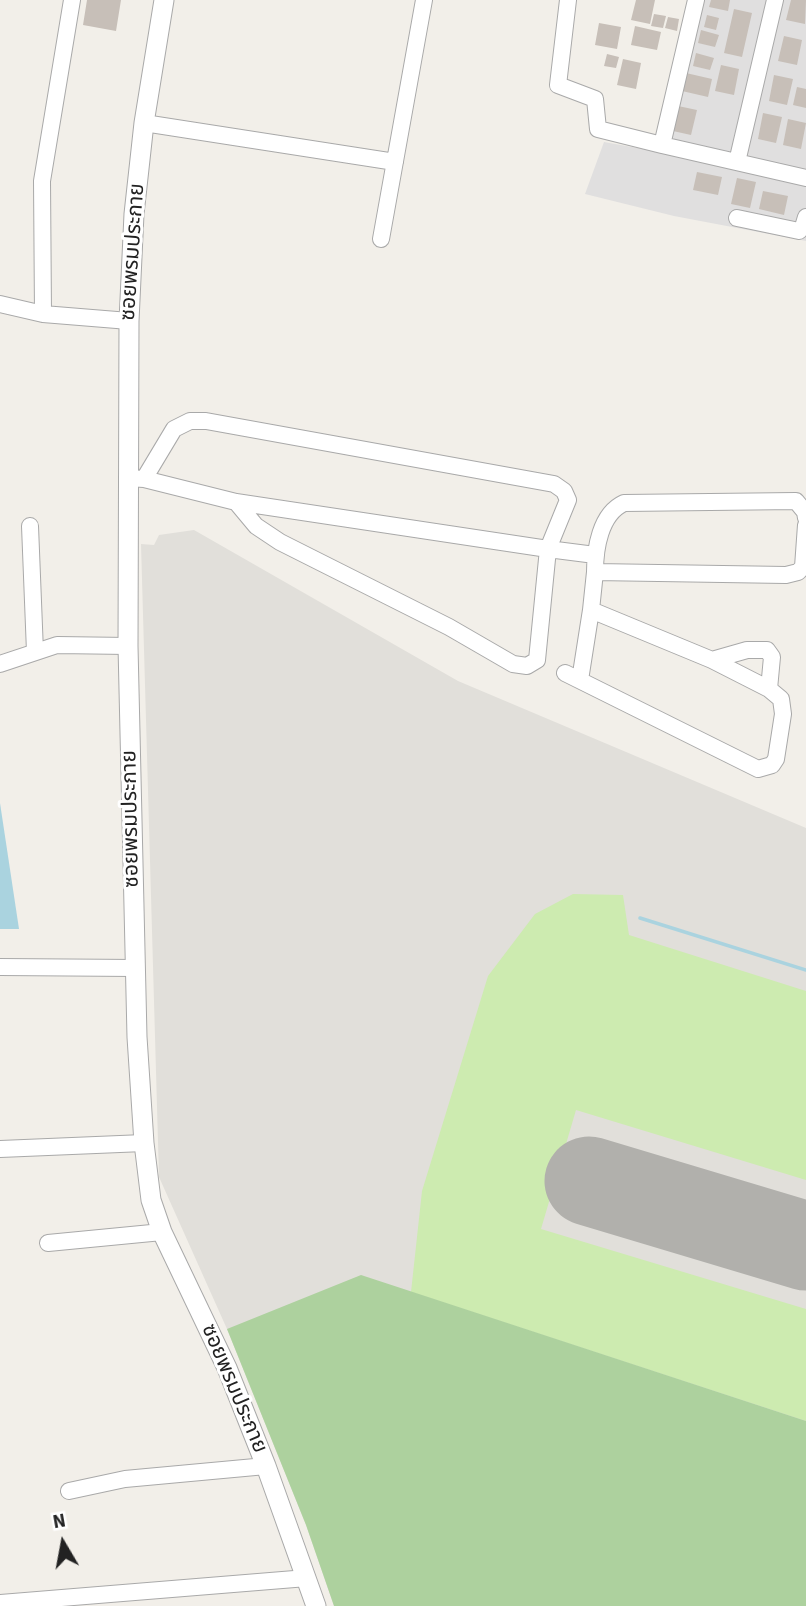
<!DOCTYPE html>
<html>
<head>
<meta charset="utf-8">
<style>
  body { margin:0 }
  #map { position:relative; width:806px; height:1606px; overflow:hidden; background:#f2efe9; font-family:"Source Sans 3",sans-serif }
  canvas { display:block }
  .north { position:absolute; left:28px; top:1508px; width:70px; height:70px; -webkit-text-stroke:5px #fff; paint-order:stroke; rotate:350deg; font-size:19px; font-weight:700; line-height:28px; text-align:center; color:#222 }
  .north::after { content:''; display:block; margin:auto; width:24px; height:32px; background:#222; clip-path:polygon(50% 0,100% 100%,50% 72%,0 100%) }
</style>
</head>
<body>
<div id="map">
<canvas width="806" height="1606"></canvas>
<div class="north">N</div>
</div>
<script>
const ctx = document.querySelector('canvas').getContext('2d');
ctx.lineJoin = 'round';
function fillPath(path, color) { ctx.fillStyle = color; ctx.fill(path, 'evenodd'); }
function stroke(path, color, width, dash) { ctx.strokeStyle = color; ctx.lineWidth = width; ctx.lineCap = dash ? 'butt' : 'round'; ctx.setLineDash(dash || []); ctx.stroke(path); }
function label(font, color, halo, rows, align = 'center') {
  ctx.font = font + ' "Source Sans 3","Noto Sans Thai",sans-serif'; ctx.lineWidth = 6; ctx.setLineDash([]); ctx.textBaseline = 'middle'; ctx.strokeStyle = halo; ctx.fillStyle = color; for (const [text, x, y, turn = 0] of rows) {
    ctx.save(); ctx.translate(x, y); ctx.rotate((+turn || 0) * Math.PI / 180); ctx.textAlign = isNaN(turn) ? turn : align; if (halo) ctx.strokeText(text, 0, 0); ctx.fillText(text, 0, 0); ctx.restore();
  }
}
const residential = new Path2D(`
  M703 0H806V241L674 216 585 194 604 142 666 153Z`);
const airport = new Path2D(`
  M194 530 458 681 806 828V1606H334L306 1525 227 1329 159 1177 141 544 154 545 159 535Z`);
const grass = new Path2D(`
  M573 894 623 895 629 935 806 991V1180L576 1110 541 1229 806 1309V1421L411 1292 422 1191 488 976 535 914Z`);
const forest = new Path2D(`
  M361 1275 806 1421V1606H334L306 1525 227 1329Z`);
const water = new Path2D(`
  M0 803 19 929H0Z`);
const stream = new Path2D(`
  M640 918 806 970`);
const runway = new Path2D(`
  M589 1181 806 1246`);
const building = new Path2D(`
  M87 0H121L116 31 83 25Z
  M636 0H655L650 24 631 20Z
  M711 0H730L728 11 709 7Z
  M791 0H806L805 24 786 20Z
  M734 9 752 13 742 57 724 53Z
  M654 14 666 16 663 28 651 26Z
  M707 15 719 18 716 30 704 27Z
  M668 17 679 19 677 31 665 28Z
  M599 23 621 27 617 49 595 45Z
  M635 26 661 32 657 50 631 45Z
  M701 30 719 35 715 47 698 43Z
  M784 36 802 40 797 65 778 61Z
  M696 53 714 58 710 70 693 66Z
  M607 54 619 57 616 68 604 66Z
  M623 59 641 63 636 89 617 85Z
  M721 65 739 69 734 95 715 91Z
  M686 73 712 79 708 97 682 91Z
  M774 75 793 79 787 105 769 101Z
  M797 87 806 89V108L793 105Z
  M678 106 697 110 691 135 673 131Z
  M763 113 782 117 776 143 758 139Z
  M788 119 806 123 801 149 783 145Z
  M697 172 722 177 718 195 693 190Z
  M737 178 756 182 750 208 731 204Z
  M763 191 788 196 784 215 759 209Z`);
const minor = new Path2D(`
  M568 0 558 85 595 99 598 129 662 145
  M696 0 662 145 806 178
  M144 123 395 162
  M737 162 775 0
  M737 218 799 231 803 227 806 217
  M381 239 424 0
  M0 304 43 314 129 321
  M43 314 42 181 72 0
  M127 478 144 479 236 502 548 549 537 660 527 666 513 664 449 627 280 542 256 526 236 502
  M144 479 174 429 190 421H206L554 484 564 491 568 500 548 549 595 555
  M806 518 805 512 796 501 624 503C600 514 595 549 595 572L786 575 798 572 803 567 806 525
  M30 526 35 652
  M712 660 747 650H767L772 657 769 689
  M0 664 57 645 128 646
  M565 673 758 769 772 765 776 759 783 714 781 699 769 689 712 660 591 610 595 572
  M580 680 591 610
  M0 967 136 968
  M0 1149 144 1143
  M48 1243 162 1232
  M69 1491 125 1479 266 1466
  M0 1603 307 1578`);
const tertiary = new Path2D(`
  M164 0 144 123 134 214 129 321 128 646 137 1037 144 1143 151 1200 162 1232 227 1368 266 1466 316 1606`);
const streetNames = [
  ["ซอยพรมประกาย",134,252,-86],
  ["ซอยพรมประกาย",132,819,-91],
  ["ซอยพรมประกาย",233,1389,67]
];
fillPath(residential, '#e0dfdf');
fillPath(airport, '#e1dfda');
fillPath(grass, '#cdebb0');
fillPath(forest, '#add19e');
fillPath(water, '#aad3df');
stroke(stream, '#aad3df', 3.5);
stroke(runway, '#b1b0ac', 89);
fillPath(building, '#c7bfb8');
stroke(minor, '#a9a9a9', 18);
stroke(tertiary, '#a9a9a9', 21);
stroke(minor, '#fff', 16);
stroke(tertiary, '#fff', 19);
label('21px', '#222', '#fff', streetNames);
</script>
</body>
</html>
